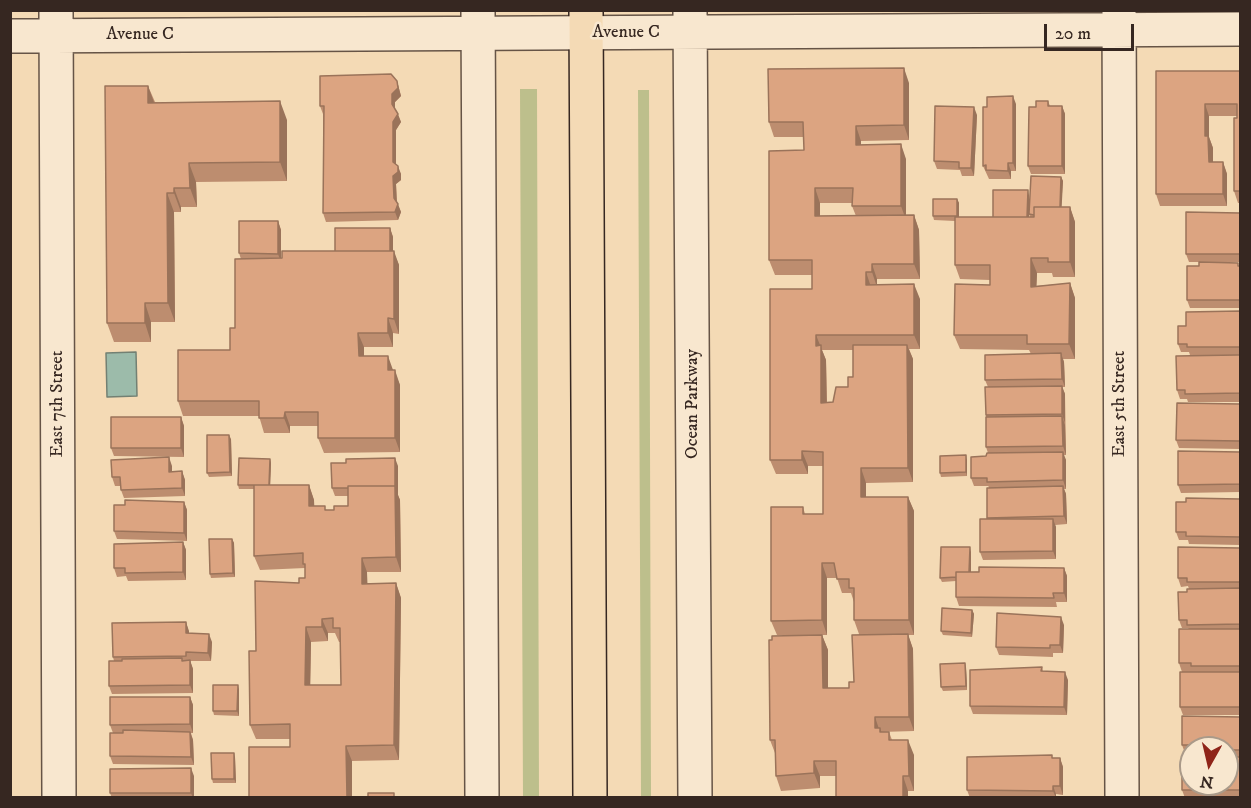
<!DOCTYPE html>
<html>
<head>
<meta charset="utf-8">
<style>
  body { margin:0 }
  #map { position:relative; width:1251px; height:808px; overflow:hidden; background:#f4dab5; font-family:"IM FELL DW Pica",serif }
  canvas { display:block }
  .frame { position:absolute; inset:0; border:12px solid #362721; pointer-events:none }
  .north { position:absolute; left:1179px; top:736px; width:60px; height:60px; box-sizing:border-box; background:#f8e7cf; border:2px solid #aa9a89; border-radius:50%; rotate:188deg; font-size:16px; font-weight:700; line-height:24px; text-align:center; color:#362721 }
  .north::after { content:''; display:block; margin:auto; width:21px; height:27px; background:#8f2418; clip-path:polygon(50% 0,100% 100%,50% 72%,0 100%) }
  .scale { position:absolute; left:1044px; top:24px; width:90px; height:27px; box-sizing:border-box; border:3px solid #362721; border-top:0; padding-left:8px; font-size:18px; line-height:21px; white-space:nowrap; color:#362721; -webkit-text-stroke:4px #f8e7cf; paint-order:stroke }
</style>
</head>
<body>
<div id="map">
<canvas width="1251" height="808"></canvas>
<div class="frame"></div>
<div class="north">N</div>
<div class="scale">20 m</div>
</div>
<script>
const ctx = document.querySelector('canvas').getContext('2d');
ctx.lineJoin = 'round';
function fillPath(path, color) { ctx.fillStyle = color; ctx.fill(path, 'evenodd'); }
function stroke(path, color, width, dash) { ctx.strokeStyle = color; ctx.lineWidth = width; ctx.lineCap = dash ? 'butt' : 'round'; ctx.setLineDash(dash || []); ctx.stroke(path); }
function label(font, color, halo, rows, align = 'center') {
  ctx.font = font + ' "IM FELL DW Pica",serif'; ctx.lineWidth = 5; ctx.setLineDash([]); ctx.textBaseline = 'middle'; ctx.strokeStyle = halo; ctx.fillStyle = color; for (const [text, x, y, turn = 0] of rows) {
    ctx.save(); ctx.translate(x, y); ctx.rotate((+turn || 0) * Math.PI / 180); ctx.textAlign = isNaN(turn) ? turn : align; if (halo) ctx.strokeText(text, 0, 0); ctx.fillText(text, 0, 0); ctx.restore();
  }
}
const green = new Path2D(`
  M520 89H537L539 798 523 797Z
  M638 90H649L651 798 641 797Z`);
const water = new Path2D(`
  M136 352 137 396 107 397 106 353Z`);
const minor = new Path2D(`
  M56 10 59 798
  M478 10 482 798
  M1119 10 1122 798
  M690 12 695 798
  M10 36 1240 29`);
const major = new Path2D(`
  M586 10 590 798`);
const wall = new Path2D(`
  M1156 71H1240V203H1238L1234 191 1237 116H1209V137L1213 148V162H1223L1227 174V206H1160L1156 194Z
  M397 81 401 96 395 102V109L401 122 396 130V165L401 174V180L396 184 397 203 401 212 398 220 326 222 323 213V114L320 106Z
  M909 83V140L861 141V145L906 159V215H914L919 230 920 279H877V285L920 299V349H909L913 359V482L866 483V497H908L914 511V635H908L913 649 914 731 881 732H889L892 740 914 755V791H908L836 776H820V788L781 791 776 776 775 753 770 740 822 635 828 650V688H849L854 682 859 634 854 620V602L851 593H842L837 578H827V635H777L771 621 803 507 805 514H823V466H808V474H776L770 460 812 289V275H775L769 260 804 150V137H774L769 122ZM820 203H852V206L856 216H820ZM822 350H853V377L848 387 833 402 827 403 826 360Z
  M148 86 155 102 287 120V181L196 182 197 207H181V212H174L175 322H151V342H114L107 323Z
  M1048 101 1050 106H1062L1065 114V174H1031L1028 166 1036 107Z
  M1016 104V171H1011V179H989L983 166Z
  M977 115 974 176H962L960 170 937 169 934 161Z
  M1061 177 1063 181 1061 207H1070L1075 222V277H1053L1052 273H1037L1036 286 1070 283 1075 298V359H1063L1064 362 1065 387H1062L1065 394 1066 455H1063L1066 460V489H1064L1066 494 1067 524 1055 525 1056 527V559L983 560 980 552 988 519 989 487 988 486H974L971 478 988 453 986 447V415L988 387 985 380 1031 354 1029 350 960 349 954 335 990 285V280L960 279 955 265V221L934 220 933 216 957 199 959 203V217H993L1029 195V217H1030L1029 214Z
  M1240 213V262H1189L1186 254Z
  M278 221 281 230V258L335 251 390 228 393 237V251L399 265V334L393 333V347H364V356L393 370 400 385V452L324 453 318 438V426H290V433H264L259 416H183L178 401 230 350 235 328 241 259 239 253Z
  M1240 266V308H1190L1187 300Z
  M1240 311V402H1188L1187 399H1180L1177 390 1190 355 1189 352H1181L1178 344 1186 326Z
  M1240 404V449L1179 448 1176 440Z
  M181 417 184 426V457L114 456 111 448Z
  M231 439 232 476 209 477 207 473Z
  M1240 452V492L1181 493 1178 485Z
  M270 459 271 463 270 485H309L314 500V506L327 510H334L348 506V496H335L332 488 398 466V495L400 500 401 572H367V583H396L401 598 399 760 352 761V798H249L290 747V739H256L250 725 256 651 299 583 305 578V568L260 570 254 556V489H239L238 485ZM328 633H335L339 642H340L341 685H310L311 642 328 641Z
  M967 460V476L941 477 940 473Z
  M172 466V472L182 471 185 480V496L124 498 121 490V486H115L112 477Z
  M1240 499V545L1189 544 1188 540H1179L1176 532Z
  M184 502 187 510V541L117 539 114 531Z
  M232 539 234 543 235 577 211 578 210 574Z
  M183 542 186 550V580L128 581 126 576 117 577 114 568Z
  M1240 548V715H1183L1180 707 1182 672 1179 663 1189 629 1188 628H1182L1179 620 1187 592 1189 589 1188 586 1181 587 1178 578Z
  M971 552V572L1064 568 1067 576V602H1056L1057 607 959 606 956 597V581L942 582 940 578Z
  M972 610 974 614 972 637 943 635 941 631Z
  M186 622 189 633 212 642 211 661H190L193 669V693L112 694 109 686 114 661 113 657Z
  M1064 625 1063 653H1053V657L999 655 996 647Z
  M966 667 967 690 943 691 941 687Z
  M1042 667 1043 671 1068 680 1067 715 973 714 970 706Z
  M239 689V716L214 715 213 711Z
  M190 697 193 705V733H191L193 740 194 765 113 764 110 756 113 733 110 725Z
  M1240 717V798H1185L1182 790 1227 784V748H1191V753H1185L1182 745Z
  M235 757 236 783H213L212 779Z
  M1053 758H1060L1063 767V795L1056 794V798H970L967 790Z
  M194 776V798H112L110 793Z`);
const shadedWall = new Path2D(`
  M904 68 909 83V140L904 125Z
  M397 81 401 96 395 102V113L392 104V94Z
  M10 86H11L12 225 10 222Z
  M148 86 155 105 148 103Z
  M1013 96 1016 104V171L1013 163Z
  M280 101 287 120V181L280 162Z
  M1205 104 1209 116V137L1213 148V174L1209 162 1205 136Z
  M1062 106 1065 114V174L1062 166Z
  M974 107 977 115 974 176 971 168Z
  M398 114 401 122 396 130V171L393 162V122Z
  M856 126 861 141V159L856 145Z
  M901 144 906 159V220L901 206Z
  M1223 162 1227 174V206L1223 194Z
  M189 163 196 182 197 207 190 188Z
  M1008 163 1011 171V179L1008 171Z
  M398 166 401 174V180L396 184 397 206 398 204 401 212 398 220 395 212 393 176Z
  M1061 177 1063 181 1061 220 1059 216Z
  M174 188 181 207V212L174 193Z
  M815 188 820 203V231L815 216Z
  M1028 190 1029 195V222L1027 218Z
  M167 193 174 212 175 322 168 303Z
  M957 199 959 203V221L957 216Z
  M1070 207 1075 222V277L1070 262Z
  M914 215 919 230 920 279 914 264Z
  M278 221 281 230V262L278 254Z
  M390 228 393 237V260L390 252Z
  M394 251 399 265V334L394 319Z
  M1031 258 1037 273 1036 302 1031 287Z
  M872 264 877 279V287L872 272Z
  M866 272 871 287 866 285Z
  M1070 283 1075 298V359L1069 344Z
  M914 284 920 299V349L914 335Z
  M145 303 151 322V342L145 323Z
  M388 318 393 333V347L388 333Z
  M358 333 364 347V370L359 356Z
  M816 335 826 360 827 417 821 403 816 346Z
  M907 345 913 359V482L908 468Z
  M1061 353 1064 362 1065 387 1062 379Z
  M388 356 393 370H388Z
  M395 370 400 385V452L395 438Z
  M1062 386 1065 394V423L1062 414Z
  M285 412 290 426V433L284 418Z
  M1062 416 1065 425 1066 455 1063 446Z
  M181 417 184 426V457L181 448Z
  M229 435 231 439 232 476 230 472Z
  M802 451 808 466V474L802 460Z
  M1063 452 1066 460V489L1063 480Z
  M966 455 967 460V476L966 472Z
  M169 457 172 466V480L169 472Z
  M395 458 398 466V495L400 500 401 572 396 557Z
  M270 459 271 463 270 490 269 486Z
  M861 468 866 483V511L861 497Z
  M182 471 185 480V496L182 488Z
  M309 485 314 500 315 521 309 506Z
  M1063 486 1066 494 1067 524 1064 516Z
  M908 497 914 511V635L909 620Z
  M184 502 187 510V541L184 533Z
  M1053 519 1056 527V559L1053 551Z
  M232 539 234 543 235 577 233 573Z
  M183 542 186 550V580L183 572Z
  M970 547 971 552V580L969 576Z
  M362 558 367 572 368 598 362 584Z
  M822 563 827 578V635L822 620Z
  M1064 568 1067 576V602L1064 593Z
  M396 583 401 598 399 760 394 745Z
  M972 610 974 614 972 637 971 633Z
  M1061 617 1064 625 1063 653 1060 645Z
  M322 619 328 633V641L322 627Z
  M186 622 189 631V641L186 633Z
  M306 627 311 642 310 700 305 685Z
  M209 634 212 642 211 661 208 653Z
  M908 634 913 649 914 731 909 717Z
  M822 635 828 650V703L823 688Z
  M190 660 193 669V693L190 685Z
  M965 663 966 667 967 690 966 686Z
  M1065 672 1068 680 1067 715 1064 707Z
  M238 685 239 689V716L237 711Z
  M190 697 193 705V733L190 724Z
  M875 717 880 732V728L885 743 875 728Z
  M190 732 193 740 194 765 191 757Z
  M908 740 914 755V791L909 776Z
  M346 746 352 761V798H347Z
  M234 753 235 757 236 783 234 779Z
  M1060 758 1063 767V795L1060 786Z
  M814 761 820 776V788L814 773Z
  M191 768 194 776V798H193L191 793Z
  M903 776 908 791V798H903Z
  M1053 786 1056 794V798L1053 791Z`);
const building = new Path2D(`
  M904 68V125L856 126V145L901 144V206H852L853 188H815V216L914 215V264H872V272H866V285L914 284V335H816V346L821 345V403L833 402 836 387H848V377H853V345H907L908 468H861V497H908L909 620H854V588H849V579H837L834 563H822V620L771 621V507H803V514H823V452L802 451V460H770V289H812V260H769V151L804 150 803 122H769L768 69Z
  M1156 71H1240V191H1234V118H1237V104H1205V136H1208L1209 162H1223V194H1156Z
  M391 74 397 81 398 88 392 94V104L398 114 393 122V162L398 166V172L393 176 394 198 398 204 395 212 323 213 324 106H320V76Z
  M105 86H148V103L280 101V162L189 163 190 188H174V193H167L168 303H145V323H107Z
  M1013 96V163H1008V171L986 170V165L983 166V107H987V97Z
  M1036 101H1048V106H1062V166H1028L1029 107H1036Z
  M935 106 974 107 971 168H959V162L934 161Z
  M1031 176 1061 177 1060 207H1034V215L1029 214Z
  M993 190H1028L1027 217H993Z
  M933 199H957V216H933Z
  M1034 207H1070V262H1048V258H1031V287L1070 283 1069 344H1027V335H954L955 284 990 285V265H955V217H1034Z
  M1186 212 1240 213V254H1186Z
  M239 221H278V254L239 253Z
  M335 228H390V251H335Z
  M282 251H394V319L388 318V333H358L359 356H388V370H395V438H318V412H285L284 418H259V401H178V350H230V328H235V259L282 258Z
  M1199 262 1238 263V266H1240V300H1187V266H1199Z
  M1240 311V347H1187V344H1178V326H1186V312Z
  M1061 353 1062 379 985 380V355Z
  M1237 355H1240V393L1185 394V390H1177L1176 356Z
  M1062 386V414L986 415 985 387Z
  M1177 403 1240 404V441L1176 440Z
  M1062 416 1063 446 986 447V417Z
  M111 417H181V448H111Z
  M207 435H229L230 472 207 473Z
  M1178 451 1240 452V484L1178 485Z
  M1063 452V480L987 482V478H971V457L986 456 987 453Z
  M966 455V472L940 473V456Z
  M169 457V472L182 471V488L121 490 120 477H112L111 460Z
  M239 458 270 459 269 485H238Z
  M395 458V487V486H348V488H332L331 463H346V459Z
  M254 485H309V506H325V510H334V506H348V486H395L396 557 362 558V584L396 583 394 745 346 746 347 798H249V747H290V724L250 725 249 651H256L255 581 299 583V578H305V564H303V553L254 556ZM333 618V628H340L341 685H305L306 627H322V619Z
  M1063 486 1064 516 987 518V488Z
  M1186 498 1240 499V537L1186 536V532H1176V502H1186Z
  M125 500 184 502V533L114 531V505H125Z
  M980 519H1053V551L980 552Z
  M209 539H232L233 573 210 574Z
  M183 542V572L125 573V568H114V544Z
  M941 547H970L969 572H956V577L940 578Z
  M1178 547 1240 548V582H1187V578H1178Z
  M979 567 1064 568V593H1053L1054 598 956 597V572H979Z
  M1240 588V624L1187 625V620H1179L1178 592H1187V589Z
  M942 608 972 610 971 633 941 631Z
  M997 613 1061 617 1060 645H1050V648L996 647Z
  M186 622V633L209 634 208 653 186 652V656L113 657 112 623Z
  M1179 629H1240V666H1191V663H1179Z
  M908 634 909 717H875V728H880V732H889V740H908L909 776H903V798H836V761H814V773L776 776 775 740H770L769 640H772V636L822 635 823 688H849V682H854L852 635Z
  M182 658V661L190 660V685L109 686V661H122V659Z
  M965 663 966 686 941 687 940 664Z
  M1042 667 1041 671 1065 672 1064 707 970 706V670Z
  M1180 672H1240V707H1180Z
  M213 685H238L237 711H213Z
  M110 697H190V724L110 725Z
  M1182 716 1240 717V750H1227V748H1191V750H1190V745H1182Z
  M123 730 190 732 191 757 110 756V733H123Z
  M211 753H234V779H212Z
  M1052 755V758H1060V786H1053V791L967 790V757Z
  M1182 757H1191V784H1227V757H1240V790H1182Z
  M191 768V793H110V769Z
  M368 793H394V798H368Z`);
const streetNames = [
  ["Avenue C",626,33],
  ["Avenue C",140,35],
  ["East 7th Street",58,404,-90],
  ["Ocean Parkway",693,404,-90],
  ["East 5th Street",1120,404,-90]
];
fillPath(green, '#bdbf8c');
fillPath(water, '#9cbbaa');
stroke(water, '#738073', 1.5);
stroke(minor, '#665446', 36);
stroke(major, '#362721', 36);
stroke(minor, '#f8e7cf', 33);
stroke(major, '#f4dab5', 33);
fillPath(wall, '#bd8d6f');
fillPath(shadedWall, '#9a735a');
fillPath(building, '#dca481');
stroke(building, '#9a735a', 1.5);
label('18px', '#362721', '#f8e7cf', streetNames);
</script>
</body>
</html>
